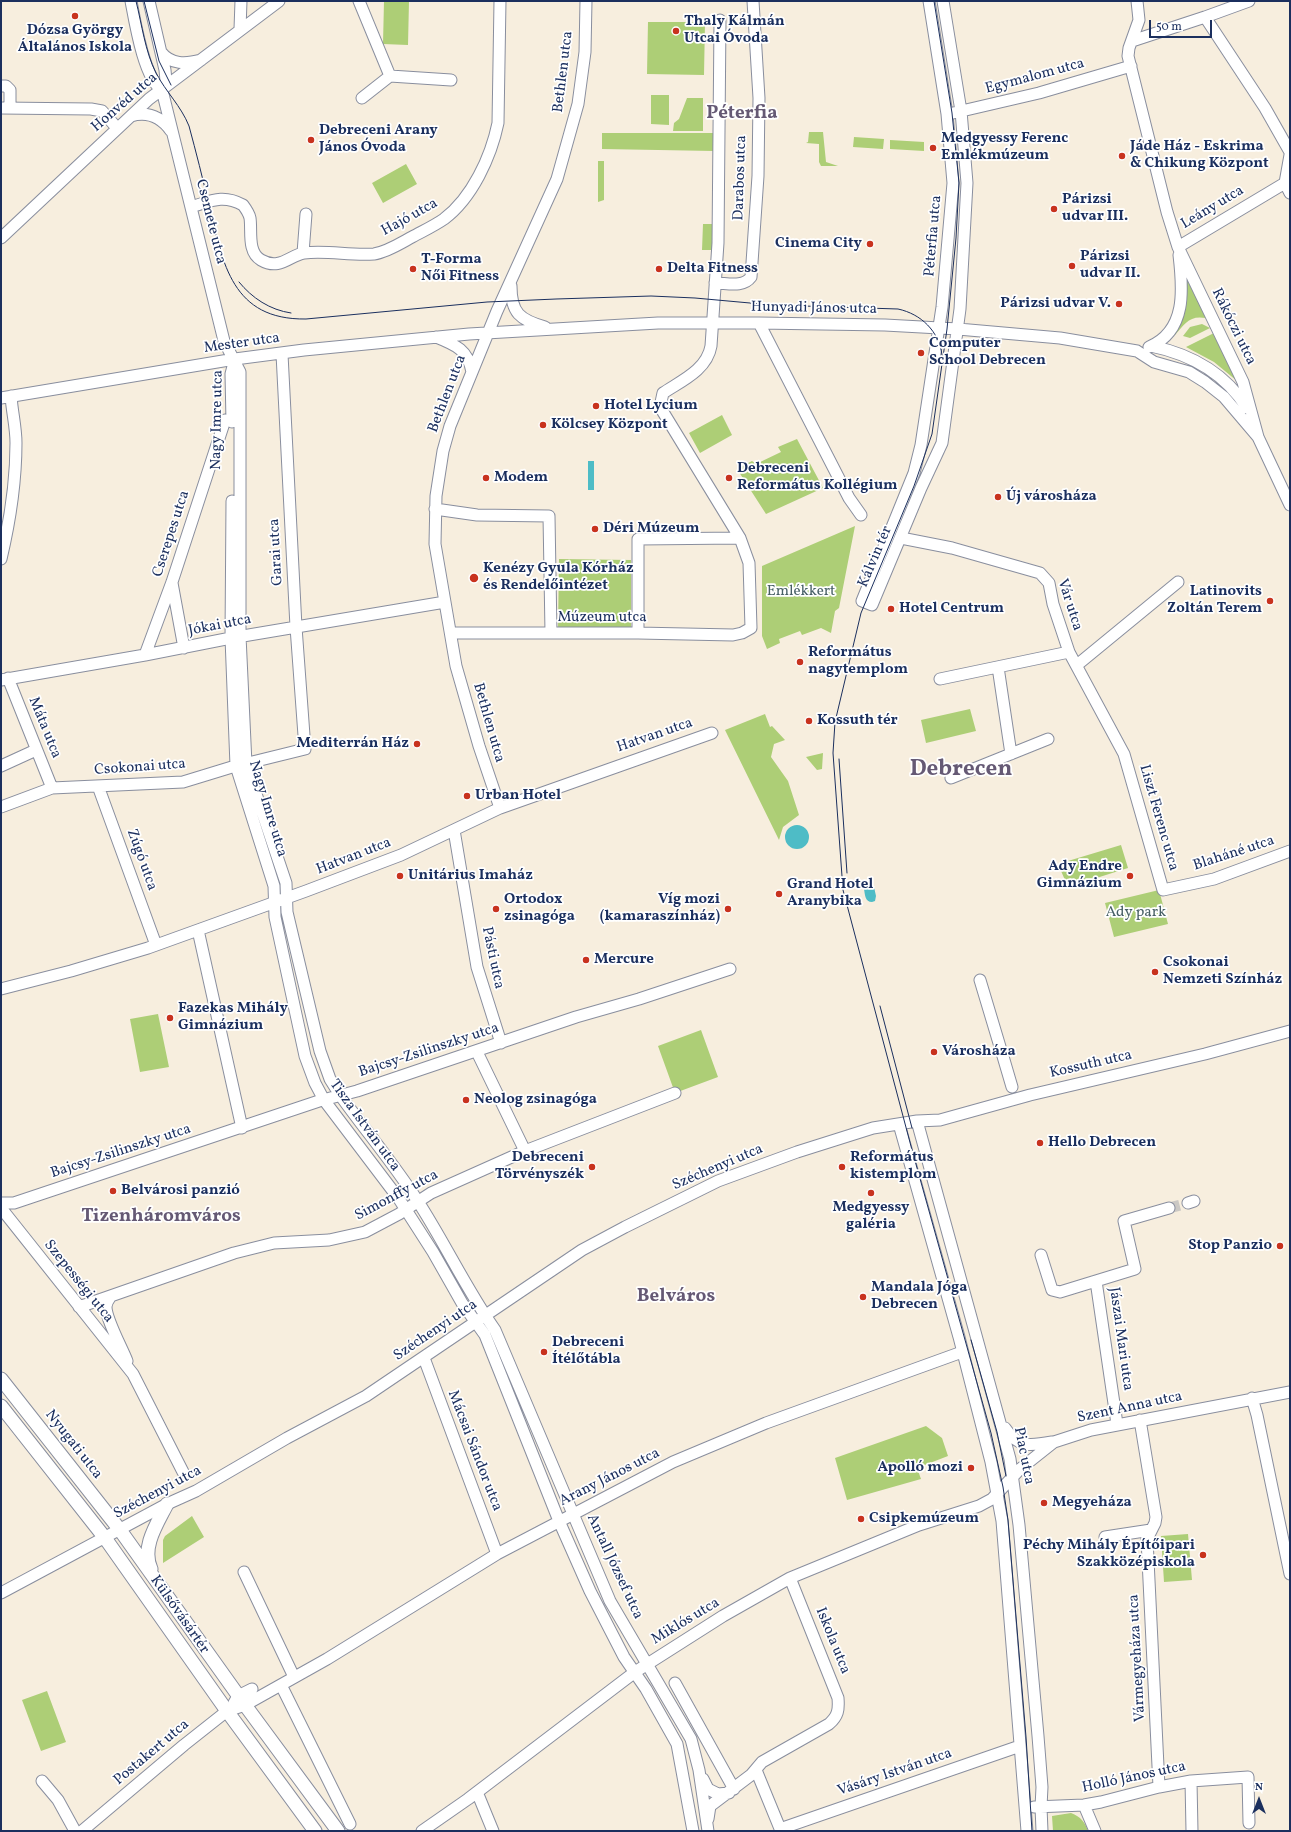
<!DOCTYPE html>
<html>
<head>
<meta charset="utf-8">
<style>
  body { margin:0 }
  #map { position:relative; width:1291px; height:1832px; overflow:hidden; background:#f7eede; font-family:Vollkorn,serif }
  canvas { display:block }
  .frame { position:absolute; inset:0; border:2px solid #1b2f5e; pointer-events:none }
  .north { position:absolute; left:1239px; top:1780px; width:40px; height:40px; -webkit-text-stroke:3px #fff; paint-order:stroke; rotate:0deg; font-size:11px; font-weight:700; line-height:16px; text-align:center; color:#1b2f5e }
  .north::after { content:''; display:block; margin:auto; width:14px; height:18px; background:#1b2f5e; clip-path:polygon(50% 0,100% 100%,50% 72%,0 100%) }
  .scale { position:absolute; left:1149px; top:20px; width:63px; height:18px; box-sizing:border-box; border:2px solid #1b2f5e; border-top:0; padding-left:5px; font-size:12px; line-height:14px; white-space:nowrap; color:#1b2f5e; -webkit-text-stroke:3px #fff; paint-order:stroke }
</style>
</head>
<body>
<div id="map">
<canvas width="1291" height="1832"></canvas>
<div class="frame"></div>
<div class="north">N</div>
<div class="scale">50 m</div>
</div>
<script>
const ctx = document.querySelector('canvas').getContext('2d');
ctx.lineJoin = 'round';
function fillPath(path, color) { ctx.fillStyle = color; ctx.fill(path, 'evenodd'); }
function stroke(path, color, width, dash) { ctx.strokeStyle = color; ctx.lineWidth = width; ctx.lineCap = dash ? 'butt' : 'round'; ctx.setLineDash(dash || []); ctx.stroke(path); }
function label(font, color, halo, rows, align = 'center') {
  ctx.font = font + ' Vollkorn,serif'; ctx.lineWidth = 3.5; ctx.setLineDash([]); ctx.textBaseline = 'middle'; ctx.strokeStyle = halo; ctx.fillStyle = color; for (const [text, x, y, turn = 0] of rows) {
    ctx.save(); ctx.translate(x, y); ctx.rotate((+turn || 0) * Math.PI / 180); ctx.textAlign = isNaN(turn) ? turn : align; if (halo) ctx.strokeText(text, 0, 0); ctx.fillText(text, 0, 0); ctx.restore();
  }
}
const green = new Path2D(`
  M384 1H409L408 45 383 44Z
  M648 22H705L704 75 647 74Z
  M651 95H669V125L651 124Z
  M687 98H703V131H673L674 123 679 119Z
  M809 132H823L826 162 838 166H821L819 162V144L806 143 808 142Z
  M602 133H714V151L602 149Z
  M854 137 884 139 883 149 853 147Z
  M890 140 924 142V151L890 149Z
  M598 161H604V200L598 202Z
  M406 164 417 184 383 203 372 183Z
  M703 224H712V250H702Z
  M1185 273 1206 318C1189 315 1185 324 1175 335L1173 334Z
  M1202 324 1210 328 1190 338 1183 336 1190 327Z
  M1214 333 1231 370 1238 380 1237 381 1214 362 1186 347Z
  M722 415 732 435 700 453 689 433Z
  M797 439 823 488 766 514 737 469 752 461 756 464 781 452 778 447Z
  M855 526 839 608 835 611 831 633 821 628 802 635 800 631 779 639 780 643 767 649 762 636V566Z
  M559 559 631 560V630H558Z
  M970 709 976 731 926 743 921 720Z
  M765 714 770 727 772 726 785 740 774 744 771 757 788 781 799 815 783 827 779 840 725 730Z
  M823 753 822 769 817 770 806 757Z
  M1121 845 1128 868 1068 887 1058 864Z
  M1159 890 1168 924 1114 937 1105 903Z
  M158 1014 169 1067 140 1072 130 1019Z
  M701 1030 718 1077 675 1093 658 1046Z
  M926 1426 942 1438 948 1456 917 1468 921 1479 847 1500 835 1458Z
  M192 1516 204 1537 163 1563V1540L165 1536Z
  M1188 1534 1192 1580 1164 1582 1161 1536Z
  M47 1691 66 1742 41 1751 22 1700Z
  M1071 1813C1081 1817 1085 1822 1088 1831H1053L1052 1816Z`);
const water = new Path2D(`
  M588 461H594V490H588Z
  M785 837a12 12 0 1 1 24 0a12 12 0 1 1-24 0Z
  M868 884 874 887 876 896 875 901 872 902C865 902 865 895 864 889Z`);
const minorTunnel = new Path2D(`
  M1169 1208 1188 1203`);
const minor = new Path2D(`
  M131 1C135 22 144 79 162 90
  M149 1 165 70 166 81 162 90
  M359 1 390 76
  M929 1 947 114 953 183 942 307 921 445 914 473 862 601 872 605 921 488 942 443 960 309 967 183 961 111 943 1
  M1137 1 1139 20 1129 48 1128 56 1167 212 1178 247 1243 382 1258 437 1290 505
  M1205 17 1265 108 1290 152
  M240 29 241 1
  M1132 41 1205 17 1249 1
  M161 52C171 65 186 64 201 60
  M1 86H6L10 90V108
  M162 90 224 341 240 372V636L246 764 286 883 287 912 320 1051 330 1079 340 1095C365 1130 394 1164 417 1200 445 1243 466 1289 495 1330L610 1601 691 1739 699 1770 708 1831
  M362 98 390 76 451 80
  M1 108 91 109 102 111 117 128
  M953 113 1039 93 1131 66
  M131 116C148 111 161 117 171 131
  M1285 183 1290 155
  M1285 183 1290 193
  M191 207C211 201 223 194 243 205 246 209 249 213 250 218 252 231 247 252 261 260 280 271 290 255 304 253 327 250 351 256 374 254 387 252 401 243 412 237 423 231 434 226 444 219 472 198 491 157 498 123L500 1
  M1 238 149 99 279 1
  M1178 247 1285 183
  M303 253 306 214
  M715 283C727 283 743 288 751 277L758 176 759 98 753 1
  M511 286C511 313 520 320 545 327
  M759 323 849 498 861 515
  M436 337C456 345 468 350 472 372
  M1151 346C1190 354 1225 373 1247 408
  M1149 347C1187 331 1183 289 1179 255
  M1 398 235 359 304 350 469 334 658 323H759L885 325 958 329 1060 338 1137 351 1154 362 1189 372 1205 382 1224 397 1258 437
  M232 422 231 374 235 359
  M232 501 231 638 236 766 274 886 275 917 305 1056 315 1083 324 1100 399 1199 433 1252 462 1303 485 1335 559 1521 590 1591 624 1657 646 1689 677 1744 693 1831
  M435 509 477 515 549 516 551 633
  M901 538 952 548 1040 573 1049 583 1053 604 1069 652 1124 754 1163 890 1214 879 1290 851
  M1 559C10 521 16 482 16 443 16 427 12 412 11 396
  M172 583 184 648
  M451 633H638L733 635 742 633 751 628 749 563 740 538 660 407 663 393C681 381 707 370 711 346L718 243 720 20
  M638 633V539L740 538
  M145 655 172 582 225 420
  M1077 665 1178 582
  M998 667 1011 754
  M8 678 52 788
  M940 679 1069 652
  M1 680 145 655 231 638 445 602
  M1 766 36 750
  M951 778 1048 739
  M98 786 156 945
  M1 807 52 788 183 782 232 767 305 749 296 627 282 354
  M500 808 479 746 456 666 435 544 436 496 443 451 450 426 497 311 557 179 578 104 585 52 586 1
  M454 830 477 967 501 1043
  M198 930 242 1128
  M980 980 1001 1050
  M1 989 71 971 148 948 306 891 401 855 500 808 712 733
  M477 1052 525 1151
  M1002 1053 1012 1087
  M917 1121 1010 1459 1019 1525 1038 1736 1042 1787 1041 1807 1042 1831
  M899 1124 959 1337 991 1462 1002 1521 1027 1831
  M1 1203H14L319 1101 357 1091 576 1017 639 999 730 969
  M1188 1203 1194 1201
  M1 1208 133 1374 183 1472
  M1041 1255 1052 1290 1060 1292 1135 1269 1124 1221 1169 1208
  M1096 1281 1117 1424
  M111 1296C109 1299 106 1302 106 1307 106 1319 122 1348 127 1361
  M79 1307 234 1253 274 1243 329 1240 365 1232 399 1214 431 1193 525 1151 675 1093
  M424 1358 497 1554
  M1252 1398 1257 1415 1290 1574
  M1140 1420 1156 1517 1155 1523 1147 1539 1159 1787
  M1005 1428C1018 1448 1030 1446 1052 1442
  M1105 1537 1151 1530
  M244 1572 294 1677
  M1 1593 167 1504 196 1491 287 1438 366 1396 582 1250 625 1227 718 1181 797 1152 873 1128 917 1121 940 1120 1030 1095 1205 1054 1290 1031
  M675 1683 734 1789
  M281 1685 350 1824
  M234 1703 238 1696 252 1689
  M756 1770 781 1831
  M703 1779 708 1789 718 1794 729 1793
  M42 1781 58 1800 75 1831
  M1191 1781 1192 1831
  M477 1792 493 1831
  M1084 1805 1095 1831
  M1034 1807 1084 1805 1101 1802 1159 1787 1191 1781 1248 1777 1249 1823
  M708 1819 710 1806 751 1775 762 1762 829 1724C838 1716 839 1710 838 1698L790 1578
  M780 1829 1020 1746
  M82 1831 184 1745 227 1711 245 1705 327 1659 497 1554 673 1462 766 1423 962 1352
  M422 1831 468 1799 635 1672 723 1616 790 1578 919 1525 979 1506 992 1499 1020 1469 1054 1442 1091 1430 1290 1392`);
const major = new Path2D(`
  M1 1379 120 1530 245 1705 338 1831
  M1 1406 105 1538 227 1711 315 1831
  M151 1569C141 1547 157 1524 167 1504`);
const tram = new Path2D(`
  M136 1C142 25 145 51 156 73 166 92 181 106 189 126 196 152 203 179 209 206 223 264 232 320 306 319L487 302 556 299 651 296 695 298 772 305 898 309C921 314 939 331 942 355
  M144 1 159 61 171 85
  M934 1 952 113 959 183 956 238 947 329 932 434 914 486 861 613 835 722 833 753 843 890 912 1150 991 1433 1003 1487 1008 1520 1026 1737 1032 1831
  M239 282C252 298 270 310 291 313
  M839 759 847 873
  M880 1006 912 1128
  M971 1340 997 1432 1006 1476`);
const markers = [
  [75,16,4,"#c8321e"],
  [676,31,4,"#c8321e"],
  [311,140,4,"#c8321e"],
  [933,148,4,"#c8321e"],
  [1122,156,4,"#c8321e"],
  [1054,209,4,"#c8321e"],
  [870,244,4,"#c8321e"],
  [1072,266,4,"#c8321e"],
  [413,269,4,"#c8321e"],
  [659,269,4,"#c8321e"],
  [1119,304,4,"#c8321e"],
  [921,353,4,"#c8321e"],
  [596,406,4,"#c8321e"],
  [543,425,4,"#c8321e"],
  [486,478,4,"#c8321e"],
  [729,478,4,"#c8321e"],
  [998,497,4,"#c8321e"],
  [595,529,4,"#c8321e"],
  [474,578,5,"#c8321e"],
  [1270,601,4,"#c8321e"],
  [891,609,4,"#c8321e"],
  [800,662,4,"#c8321e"],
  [809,721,4,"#c8321e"],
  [417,744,4,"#c8321e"],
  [467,796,4,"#c8321e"],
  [400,876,4,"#c8321e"],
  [1130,876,4,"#c8321e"],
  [779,894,4,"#c8321e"],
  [496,909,4,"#c8321e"],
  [728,909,4,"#c8321e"],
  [586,960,4,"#c8321e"],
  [1155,972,4,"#c8321e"],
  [170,1018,4,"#c8321e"],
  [934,1052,4,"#c8321e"],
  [466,1100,4,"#c8321e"],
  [1040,1143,4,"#c8321e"],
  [592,1167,4,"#c8321e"],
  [842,1167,4,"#c8321e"],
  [113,1191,4,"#c8321e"],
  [871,1193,4,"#c8321e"],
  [1280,1246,4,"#c8321e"],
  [863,1297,4,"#c8321e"],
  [544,1352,4,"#c8321e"],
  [971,1468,4,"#c8321e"],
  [1044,1503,4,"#c8321e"],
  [861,1519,4,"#c8321e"],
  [1203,1555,4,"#c8321e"]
];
const poiNames = [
  ["Thaly Kálmán",684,22],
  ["Utcai Óvoda",684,39],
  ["Dózsa György",75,31,"center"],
  ["Általános Iskola",75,48,"center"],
  ["Debreceni Arany",319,131],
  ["János Óvoda",319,148],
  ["Medgyessy Ferenc",941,139],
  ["Emlékmúzeum",941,156],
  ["Jáde Ház - Eskrima",1130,147],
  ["& Chikung Központ",1130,164],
  ["Párizsi",1062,200],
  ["udvar III.",1062,217],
  ["Cinema City",862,244,"right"],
  ["Párizsi",1080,257],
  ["udvar II.",1080,274],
  ["T-Forma",421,260],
  ["Női Fitness",421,277],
  ["Delta Fitness",667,269],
  ["Párizsi udvar V.",1111,304,"right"],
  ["Computer",929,344],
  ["School Debrecen",929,361],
  ["Hotel Lycium",604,406],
  ["Kölcsey Központ",551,425],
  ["Debreceni",737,469],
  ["Református Kollégium",737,486],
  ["Modem",494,478],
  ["Új városháza",1006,497],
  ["Déri Múzeum",603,529],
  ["Kenézy Gyula Kórház",483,569],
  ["és Rendelőintézet",483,586],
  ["Latinovits",1262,592,"right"],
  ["Zoltán Terem",1262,609,"right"],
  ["Hotel Centrum",899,609],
  ["Református",808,653],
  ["nagytemplom",808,670],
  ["Kossuth tér",817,721],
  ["Mediterrán Ház",409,744,"right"],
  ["Urban Hotel",475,796],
  ["Ady Endre",1122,867,"right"],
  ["Gimnázium",1122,884,"right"],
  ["Unitárius Imaház",408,876],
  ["Grand Hotel",787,885],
  ["Aranybika",787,902],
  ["Ortodox",504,900],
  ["zsinagóga",504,917],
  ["Víg mozi",720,900,"right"],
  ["(kamaraszínház)",720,917,"right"],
  ["Mercure",594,960],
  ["Csokonai",1163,963],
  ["Nemzeti Színház",1163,980],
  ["Fazekas Mihály",178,1009],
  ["Gimnázium",178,1026],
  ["Városháza",942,1052],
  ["Neolog zsinagóga",474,1100],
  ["Hello Debrecen",1048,1143],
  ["Debreceni",584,1158,"right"],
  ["Törvényszék",584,1175,"right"],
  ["Református",850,1158],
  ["kistemplom",850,1175],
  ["Belvárosi panzió",121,1191],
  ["Medgyessy",871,1208,"center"],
  ["galéria",871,1225,"center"],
  ["Stop Panzio",1272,1246,"right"],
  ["Mandala Jóga",871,1288],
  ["Debrecen",871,1305],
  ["Debreceni",552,1343],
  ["Ítélőtábla",552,1360],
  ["Apolló mozi",963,1468,"right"],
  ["Megyeháza",1052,1503],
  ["Csipkemúzeum",869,1519],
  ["Péchy Mihály Építőipari",1195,1546,"right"],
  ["Szakközépiskola",1195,1563,"right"]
];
const streetNames = [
  ["Bethlen utca",564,72,-83],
  ["Egymalom utca",1035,77,-15],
  ["Honvéd utca",125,103,-41],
  ["Darabos utca",741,178,-88],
  ["Leány utca",1213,208,-31],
  ["Hajó utca",410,218,-29],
  ["Csemete utca",210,222,76],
  ["Péterfia utca",934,236,-85],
  ["Hunyadi János utca",814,309,1],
  ["Rákóczi utca",1233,327,64],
  ["Mester utca",242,344,-8],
  ["Bethlen utca",448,394,-69],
  ["Nagy Imre utca",218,420,-89],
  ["Cserepes utca",172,534,-72],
  ["Garai utca",277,552,-93],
  ["Kálvin tér",876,557,-67],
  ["Vár utca",1069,605,72],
  ["Múzeum utca",602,618],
  ["Jókai utca",220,626,-11],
  ["Bethlen utca",488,723,74],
  ["Máta utca",44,728,68],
  ["Hatvan utca",655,736,-19],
  ["Csokonai utca",140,768,-4],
  ["Nagy Imre utca",267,809,73],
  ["Liszt Ferenc utca",1158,818,74],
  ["Blaháné utca",1234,854,-18],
  ["Hatvan utca",354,857,-21],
  ["Zúgó utca",141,860,70],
  ["Pásti utca",492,958,78],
  ["Bajcsy-Zsilinszky utca",429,1051,-18],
  ["Kossuth utca",1091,1065,-13],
  ["Tisza István utca",364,1126,54],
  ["Bajcsy-Zsilinszky utca",121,1152,-18],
  ["Széchenyi utca",718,1168,-23],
  ["Simonffy utca",397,1196,-28],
  ["Szepességi utca",78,1282,51],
  ["Széchenyi utca",436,1331,-34],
  ["Jászai Mari utca",1120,1339,82],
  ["Szent Anna utca",1130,1408,-12],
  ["Nyugati utca",73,1445,52],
  ["Mácsai Sándor utca",474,1451,69],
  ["Piac utca",1023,1456,79],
  ["Arany János utca",610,1478,-27],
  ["Széchenyi utca",158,1493,-28],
  ["Antall József utca",614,1567,65],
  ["Külsővásártér",179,1615,55],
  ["Miklós utca",686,1622,-31],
  ["Iskola utca",832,1641,68],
  ["Vármegyeháza utca",1138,1658,-93],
  ["Postakert utca",152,1753,-40],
  ["Vásáry István utca",895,1773,-19],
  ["Holló János utca",1134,1778,-12]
];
const parkNames = [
  ["Emlékkert",801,592],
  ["Ady park",1136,913]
];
const districtNames = [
  ["Péterfia",742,115],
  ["Tizenháromváros",161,1218],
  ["Belváros",676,1298]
];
const townNames = [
  ["Debrecen",961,771]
];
fillPath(green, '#adce76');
fillPath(water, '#4ebcc6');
stroke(minorTunnel, '#cbc8c4', 11, [11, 5.5]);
stroke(minor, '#898e9e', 13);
stroke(major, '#898e9e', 15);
stroke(minor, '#fff', 11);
stroke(major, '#fff', 13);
stroke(tram, '#1b2f5e', 1);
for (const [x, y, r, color] of markers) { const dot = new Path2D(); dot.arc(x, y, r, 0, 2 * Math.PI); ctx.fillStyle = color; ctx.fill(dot); stroke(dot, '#fff', 1.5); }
label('bold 15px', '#1b2f5e', '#fff', poiNames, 'left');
label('15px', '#1b2f5e', '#fff', streetNames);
label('15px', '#475f65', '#fff', parkNames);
label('bold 19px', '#655974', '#fff', districtNames);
label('bold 23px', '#655974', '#fff', townNames);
</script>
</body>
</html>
